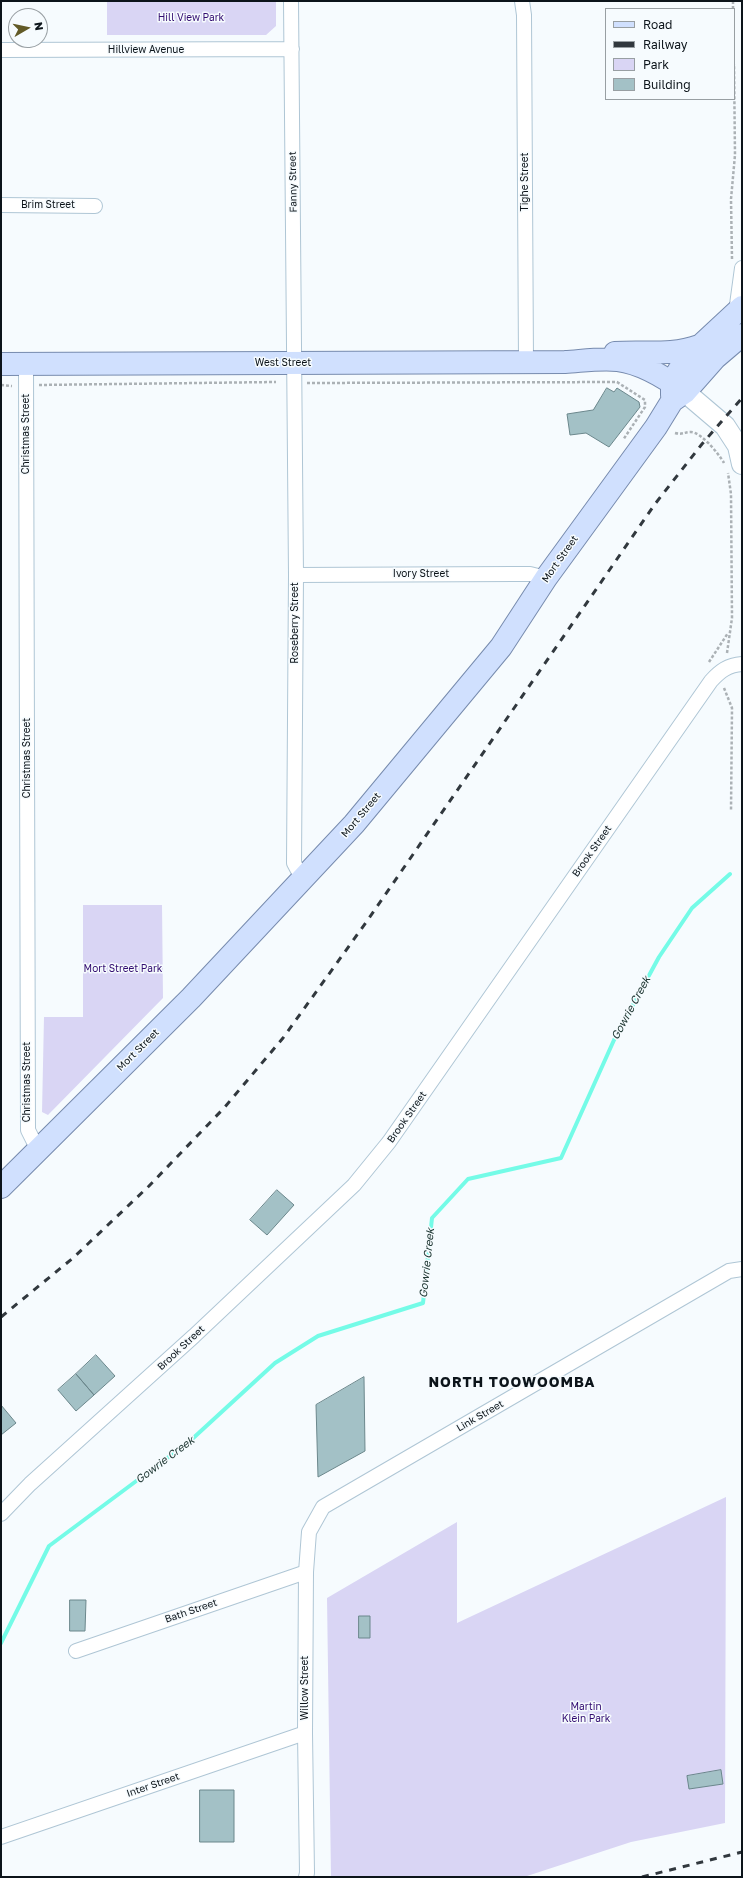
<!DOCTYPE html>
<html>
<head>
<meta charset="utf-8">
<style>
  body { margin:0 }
  #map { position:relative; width:743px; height:1878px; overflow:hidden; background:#f6fbfe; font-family:"Golos Text",sans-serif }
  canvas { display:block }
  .frame { position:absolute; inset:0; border:2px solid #0c141a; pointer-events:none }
  .legend { position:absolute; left:605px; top:8px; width:130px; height:92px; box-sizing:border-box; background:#f6fbfe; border:1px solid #989fa3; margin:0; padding:5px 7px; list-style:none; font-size:12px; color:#0c141a }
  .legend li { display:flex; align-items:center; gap:8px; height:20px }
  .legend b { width:20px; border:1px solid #989fa3 }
  .north { position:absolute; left:8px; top:8px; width:40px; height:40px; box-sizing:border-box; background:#f6fbfe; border:1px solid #989fa3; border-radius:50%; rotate:81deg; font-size:11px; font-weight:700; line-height:16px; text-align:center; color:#0c141a }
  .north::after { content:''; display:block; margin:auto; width:14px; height:18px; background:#625a27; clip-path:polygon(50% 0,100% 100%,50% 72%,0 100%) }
</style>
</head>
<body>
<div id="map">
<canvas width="743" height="1878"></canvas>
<div class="frame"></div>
<ul class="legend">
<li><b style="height:5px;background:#d0e0fe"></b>Road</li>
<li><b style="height:5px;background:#31383e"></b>Railway</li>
<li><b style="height:11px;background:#d9d5f4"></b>Park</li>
<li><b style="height:11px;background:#a3c1c6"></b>Building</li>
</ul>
<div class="north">N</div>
</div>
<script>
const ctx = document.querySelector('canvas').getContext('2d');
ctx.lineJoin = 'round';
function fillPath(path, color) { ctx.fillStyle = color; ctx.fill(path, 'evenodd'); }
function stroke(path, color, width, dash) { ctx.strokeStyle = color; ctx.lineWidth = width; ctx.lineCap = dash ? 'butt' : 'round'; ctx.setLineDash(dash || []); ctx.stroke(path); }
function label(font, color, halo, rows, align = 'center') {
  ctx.font = font + ' "Golos Text",sans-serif'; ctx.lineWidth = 3; ctx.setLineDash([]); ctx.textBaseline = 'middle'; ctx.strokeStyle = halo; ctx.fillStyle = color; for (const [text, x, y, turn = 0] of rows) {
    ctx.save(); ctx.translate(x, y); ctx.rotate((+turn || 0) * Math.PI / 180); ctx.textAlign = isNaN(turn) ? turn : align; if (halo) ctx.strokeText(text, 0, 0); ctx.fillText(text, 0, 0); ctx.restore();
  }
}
const green = new Path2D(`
  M107 1H276V26L266 35H107Z
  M83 905H162L163 998 48 1115 42 1112 44 1017H83Z
  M726 1497 725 1823 631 1842 524 1877H331L327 1598 457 1522V1623Z`);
const stream = new Path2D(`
  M1 1643 49 1546 190 1441 275 1363 318 1336 423 1303 432 1218 468 1179 561 1158 614 1040 659 957 692 908 730 874`);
const building = new Path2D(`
  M607 388 614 392 617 388 639 402 640 407 609 447 586 433 570 435 567 414 593 410Z
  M277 1190 294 1205 267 1235 250 1220Z
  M96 1355 115 1376 94 1395 76 1374Z
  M76 1374 94 1395 76 1411 58 1390Z
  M364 1377 365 1451 318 1477 316 1405Z
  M1 1405 16 1423 1 1435Z
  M70 1600H86L85 1631H70Z
  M359 1616H370V1638H359Z
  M721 1770 723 1784 689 1789 687 1776Z
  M200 1790H234V1842H200Z`);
const path = new Path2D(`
  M733 1V9
  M732 259 731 199 735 155 734 64
  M307 383 617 382 645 400V407L623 440
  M1 385 12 386
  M39 385 276 382
  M675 433C682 435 685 432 691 432 701 432 719 454 724 463
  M727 653 732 618 731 494 728 473
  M709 662 728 633
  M724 688 732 708 731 811`);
const street = new Path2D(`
  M291 1 296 575 294 863 303 880
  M522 1 524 15 526 362
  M1 50 292 49
  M1 205 95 206
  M736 312 742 268
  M26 364 28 1130 38 1150
  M296 575 514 574H530L546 578
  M1 1514 30 1484 194 1336 354 1185 389 1142 711 681C720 671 728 665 742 664
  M76 1651 306 1572
  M1 1837 305 1733
  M306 1877 307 1873 305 1733 306 1572 309 1532 323 1507 729 1271 742 1269`);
const secondary = new Path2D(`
  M685 392 725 426 738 446 742 464`);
const primary = new Path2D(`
  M615 353C644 351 672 356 699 346
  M1 364 565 362C582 361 601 358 618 360 641 363 666 378 685 392
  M672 395V382L685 360 742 307
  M1 1187 191 998 354 824 501 647 546 578 656 427 672 401 685 392 715 358 742 335`);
const rail = new Path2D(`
  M1 1317 73 1258 149 1186 224 1108 283 1038 367 921 655 504 702 444 742 398
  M642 1877 742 1852`);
const parkNames = [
  ["Hill View Park",191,18],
  ["Mort Street Park",123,969],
  ["Martin",586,1707],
  ["Klein Park",586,1719]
];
const streetNames = [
  ["Hillview Avenue",146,50],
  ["Fanny Street",293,182,-91],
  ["Tighe Street",525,182,-90],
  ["Brim Street",48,205],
  ["West Street",283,363],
  ["Christmas Street",26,434,-90],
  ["Mort Street",560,559,-55],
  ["Ivory Street",421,574],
  ["Roseberry Street",295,623,-90],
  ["Christmas Street",27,758,-90],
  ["Mort Street",361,815,-50],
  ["Brook Street",592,851,-55],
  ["Mort Street",138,1050,-45],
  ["Christmas Street",27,1082,-90],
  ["Brook Street",407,1117,-55],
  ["Brook Street",181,1348,-43],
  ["Link Street",480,1416,-30],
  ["Bath Street",191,1611,-19],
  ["Willow Street",305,1688,-90],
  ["Inter Street",153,1785,-19]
];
const waterNames = [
  ["Gowrie Creek",631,1008,-62],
  ["Gowrie Creek",427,1263,-84],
  ["Gowrie Creek",165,1460,-37]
];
const districtNames = [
  ["NORTH TOOWOOMBA",512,1383]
];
fillPath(green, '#d9d5f4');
stroke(stream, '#74fbe7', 4);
fillPath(building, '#a3c1c6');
stroke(building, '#6b878c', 1);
stroke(street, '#afc6d5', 16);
stroke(secondary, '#afc6d5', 22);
stroke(primary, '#778bae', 24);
stroke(path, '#abb1b5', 2.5, [3, 2]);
stroke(street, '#fff', 14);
stroke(secondary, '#fff', 20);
stroke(primary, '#d0e0fe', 22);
stroke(rail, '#31383e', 3, [7, 7]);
label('10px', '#330d71', '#f6fbfe', parkNames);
label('10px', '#0c141a', '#f6fbfe', streetNames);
label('italic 11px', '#223a36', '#f6fbfe', waterNames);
ctx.letterSpacing = '1px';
label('bold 14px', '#0c141a', '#f6fbfe', districtNames);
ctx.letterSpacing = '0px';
</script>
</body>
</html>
